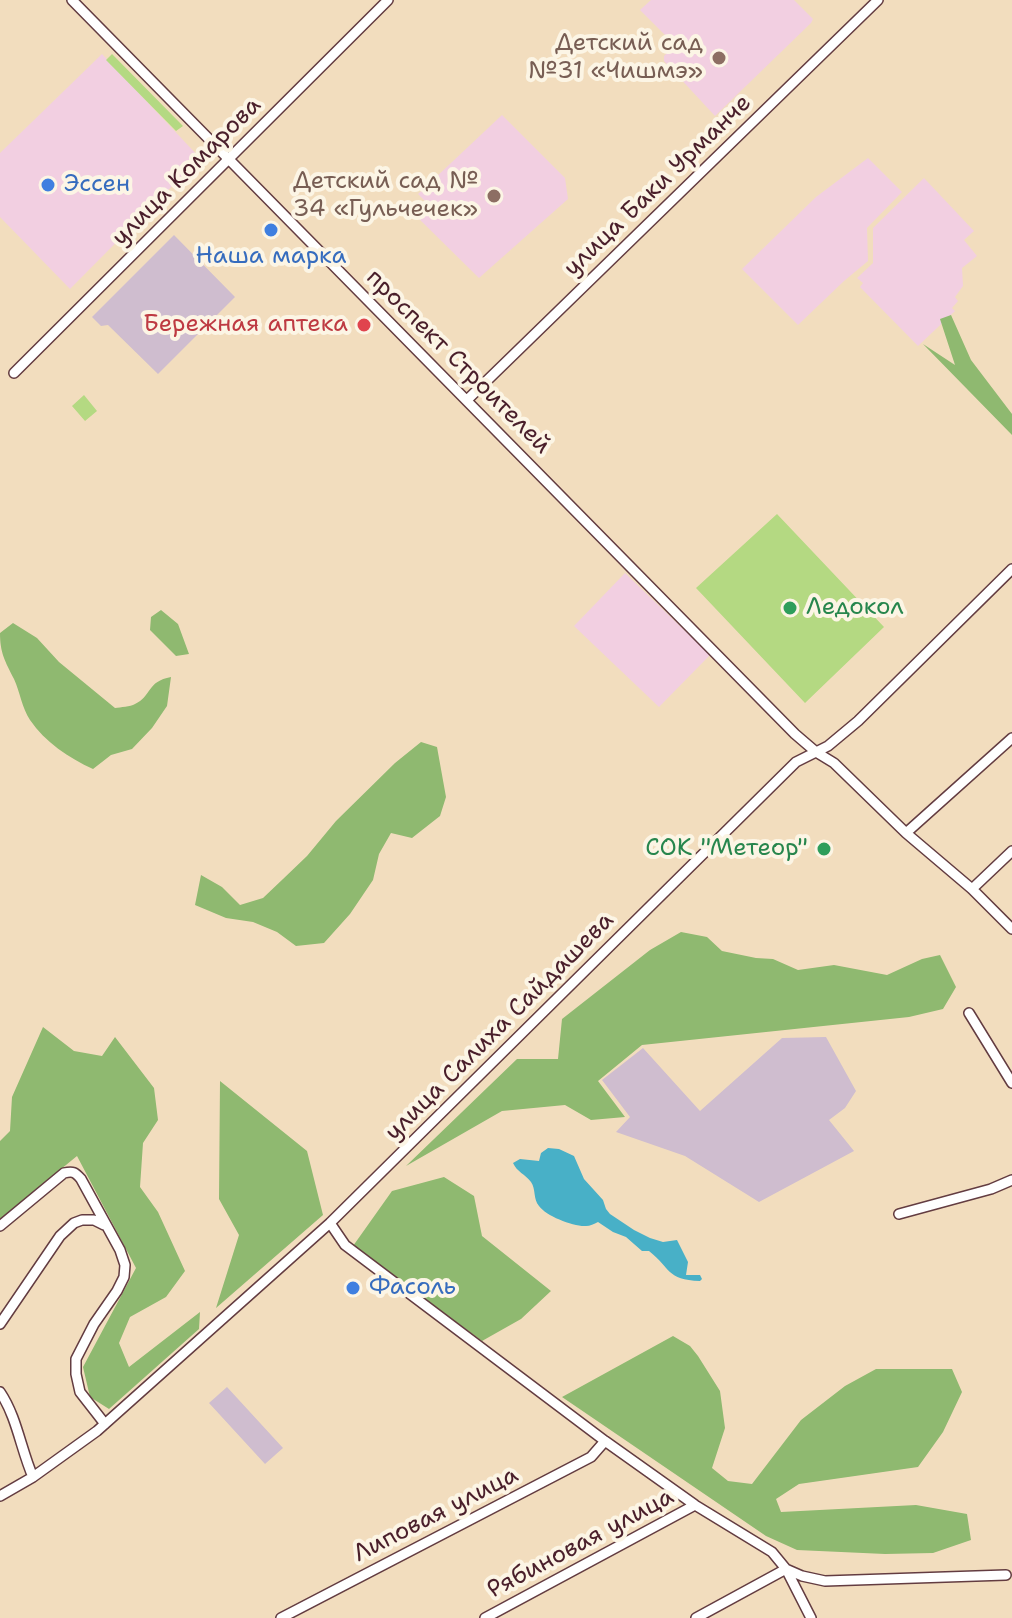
<!DOCTYPE html>
<html>
<head>
<meta charset="utf-8">
<style>
  body { margin:0 }
  canvas { display:block; background:#f2ddbe }
</style>
</head>
<body>
<canvas width="1012" height="1618"></canvas>
<script>
const ctx = document.querySelector('canvas').getContext('2d');
ctx.lineJoin = 'round';
function fillPath(path, color) { ctx.fillStyle = color; ctx.fill(path, 'evenodd'); }
function stroke(path, color, width, dash) { ctx.strokeStyle = color; ctx.lineWidth = width; ctx.lineCap = dash ? 'butt' : 'round'; ctx.setLineDash(dash || []); ctx.stroke(path); }
function label(font, color, halo, rows, align = 'center') {
  ctx.font = font + ' "Shantell Sans",sans-serif'; ctx.lineWidth = 8; ctx.setLineDash([]); ctx.textBaseline = 'middle'; ctx.strokeStyle = halo; ctx.fillStyle = color; for (const [text, x, y, turn = 0] of rows) {
    ctx.save(); ctx.translate(x, y); ctx.rotate((+turn || 0) * Math.PI / 180); ctx.textAlign = isNaN(turn) ? turn : align; if (halo) ctx.strokeText(text, 0, 0); ctx.fillText(text, 0, 0); ctx.restore();
  }
}
const built = new Path2D(`
  M651 0H794L813 19 811 23 715 116 664 61V56L675 45 640 10Z
  M102 54 200 158 70 289 0 217V153Z
  M502 115 565 178 568 199 479 278 413 213 425 201 418 194Z
  M868 158 902 192 867 228 868 261 844 281 798 325 742 269 816 197Z
  M924 178 974 231 964 240 977 256 962 268 963 286 955 297 958 301 952 308 955 311 918 346 860 287 863 283 857 278 873 263V228Z
  M625 573 710 655 659 707 574 626Z`);
const industrial = new Path2D(`
  M174 235 235 297 158 374 108 325 101 326 92 317Z
  M826 1037 856 1091 845 1108 829 1120 854 1151 759 1202 685 1156 616 1132 630 1117 602 1080 643 1048 700 1111 782 1038Z
  M227 1387 283 1448 265 1464 209 1403Z`);
const green = new Path2D(`
  M112 54 183 126 176 131 106 60Z
  M84 395 97 411 85 421 72 406Z
  M777 514 884 627 805 703 696 588Z`);
const forest = new Path2D(`
  M951 315 971 360 1012 414V435L923 344 955 365 940 319Z
  M161 610 178 624 189 654 176 656 150 630 151 617Z
  M13 623 37 638 59 662 115 708C121 707 130 707 135 704 151 697 147 681 171 677L167 706 152 728 132 749 111 755 93 769C69 758 45 742 30 720 22 708 20 692 14 679 5 661 0 653 0 633Z
  M421 742 437 747 446 797 440 816 412 838 391 833 379 854 373 880 350 914 324 943 296 946 277 932 253 922 226 918 195 905 201 875 222 887 240 905 263 898 283 879 307 856 336 821 395 763Z
  M681 932 707 937 722 951 756 958 773 959 798 970 834 965 887 975 922 959 940 955 956 987 943 1009 909 1017 642 1045 598 1081 625 1117 591 1120 565 1105 502 1111 406 1166 517 1059H558L562 1019 650 950Z
  M43 1027 74 1051 102 1056 115 1037 154 1088 158 1120 143 1143 140 1187 158 1212 185 1271 166 1297 130 1317 119 1343 129 1367 200 1312 199 1329 109 1409 90 1397 83 1367 136 1268 77 1156 0 1219V1141L10 1131 12 1097Z
  M220 1081 307 1151 323 1215 216 1308 239 1235 219 1199Z
  M444 1177 474 1196 482 1236 551 1291 521 1319 482 1341 353 1246 392 1191Z
  M673 1336 690 1346 698 1356 720 1391 725 1428 712 1468 728 1481 752 1484 801 1420 845 1386 876 1369H952L962 1392 943 1432 918 1467 799 1484 776 1499 781 1512 916 1505 967 1514 971 1540 933 1553 885 1554 797 1550 766 1536 562 1397Z`);
const water = new Path2D(`
  M548 1148 559 1149 574 1156 584 1179 603 1200 606 1209 610 1214 634 1230 650 1238 663 1242 677 1240 688 1262 686 1275H700L702 1279 700 1281C666 1280 671 1268 649 1251H642L626 1237 613 1232 598 1222C594 1224 590 1226 586 1226 574 1227 546 1216 539 1206 533 1199 536 1189 531 1182 525 1174 517 1172 513 1163L520 1159 539 1161 541 1153Z`);
const minor = new Path2D(`
  M72 0 795 734 816 752 834 763 906 833 972 889 1012 929
  M14 373 388 0
  M467 400 878 0
  M906 833 1012 738
  M972 889 1012 851
  M969 1013 1012 1083
  M899 1214 991 1189 1012 1180
  M330 1223 345 1245 605 1441 695 1505 772 1552 786 1569 811 1618
  M0 1226 64 1173C73 1171 75 1172 81 1179L120 1250 125 1265 124 1277 117 1291 94 1324 76 1359V1374L80 1392 105 1424
  M0 1324 60 1236 74 1223 82 1220H94L104 1225
  M0 1392C17 1417 21 1450 33 1477
  M0 1496 33 1477 97 1431 330 1223 796 762 828 746 858 721 1012 569
  M281 1618 591 1457 605 1441
  M485 1618 695 1505
  M696 1618 786 1569 802 1576 825 1581 1006 1575`);
const markers = [
  [719,58,8,"#8d6e63"],
  [48,185,8,"#3f7fe0"],
  [494,196,8,"#8d6e63"],
  [271,230,8,"#3f7fe0"],
  [364,325,8,"#e0444e"],
  [790,608,8,"#2e9e5b"],
  [824,849,8,"#2e9e5b"],
  [353,1288,8,"#3f7fe0"]
];
const educationNames = [
  ["Детский сад",703,44],
  ["№31 «Чишмэ»",703,72],
  ["Детский сад №",478,182],
  ["34 «Гульчечек»",478,210]
];
const streetNames = [
  ["улица Комарова",187,172,-45],
  ["улица Баки Урманче",658,186,-44],
  ["проспект Строителей",458,362,45],
  ["улица Салиха Сайдашева",500,1027,-45],
  ["Липовая улица",436,1515,-27],
  ["Рябиновая улица",581,1544,-28]
];
const shopNames = [
  ["Эссен",64,185],
  ["Наша марка",271,257,"center"],
  ["Фасоль",369,1288]
];
const healthNames = [
  ["Бережная аптека",348,325]
];
const leisureNames = [
  ["Ледокол",806,608],
  ["СОК \"Метеор\"",808,849,"right"]
];
fillPath(built, '#f2cfe1');
fillPath(industrial, '#cfbdcf');
fillPath(green, '#b4d982');
fillPath(forest, '#8fb970');
fillPath(water, '#48b0c7');
stroke(minor, '#633c41', 12);
stroke(minor, '#fff', 9);
for (const [x, y, r, color] of markers) { const dot = new Path2D(); dot.arc(x, y, r, 0, 2 * Math.PI); ctx.fillStyle = color; ctx.fill(dot); stroke(dot, '#fcf5e5', 3); }
label('24px', '#785e54', '#fcf5e5', educationNames, 'right');
label('24px', '#4a1f2b', '#fcf5e5', streetNames);
label('24px', '#366cbe', '#fcf5e5', shopNames, 'left');
label('24px', '#be3a42', '#fcf5e5', healthNames, 'right');
label('24px', '#27864d', '#fcf5e5', leisureNames, 'left');
</script>
</body>
</html>
